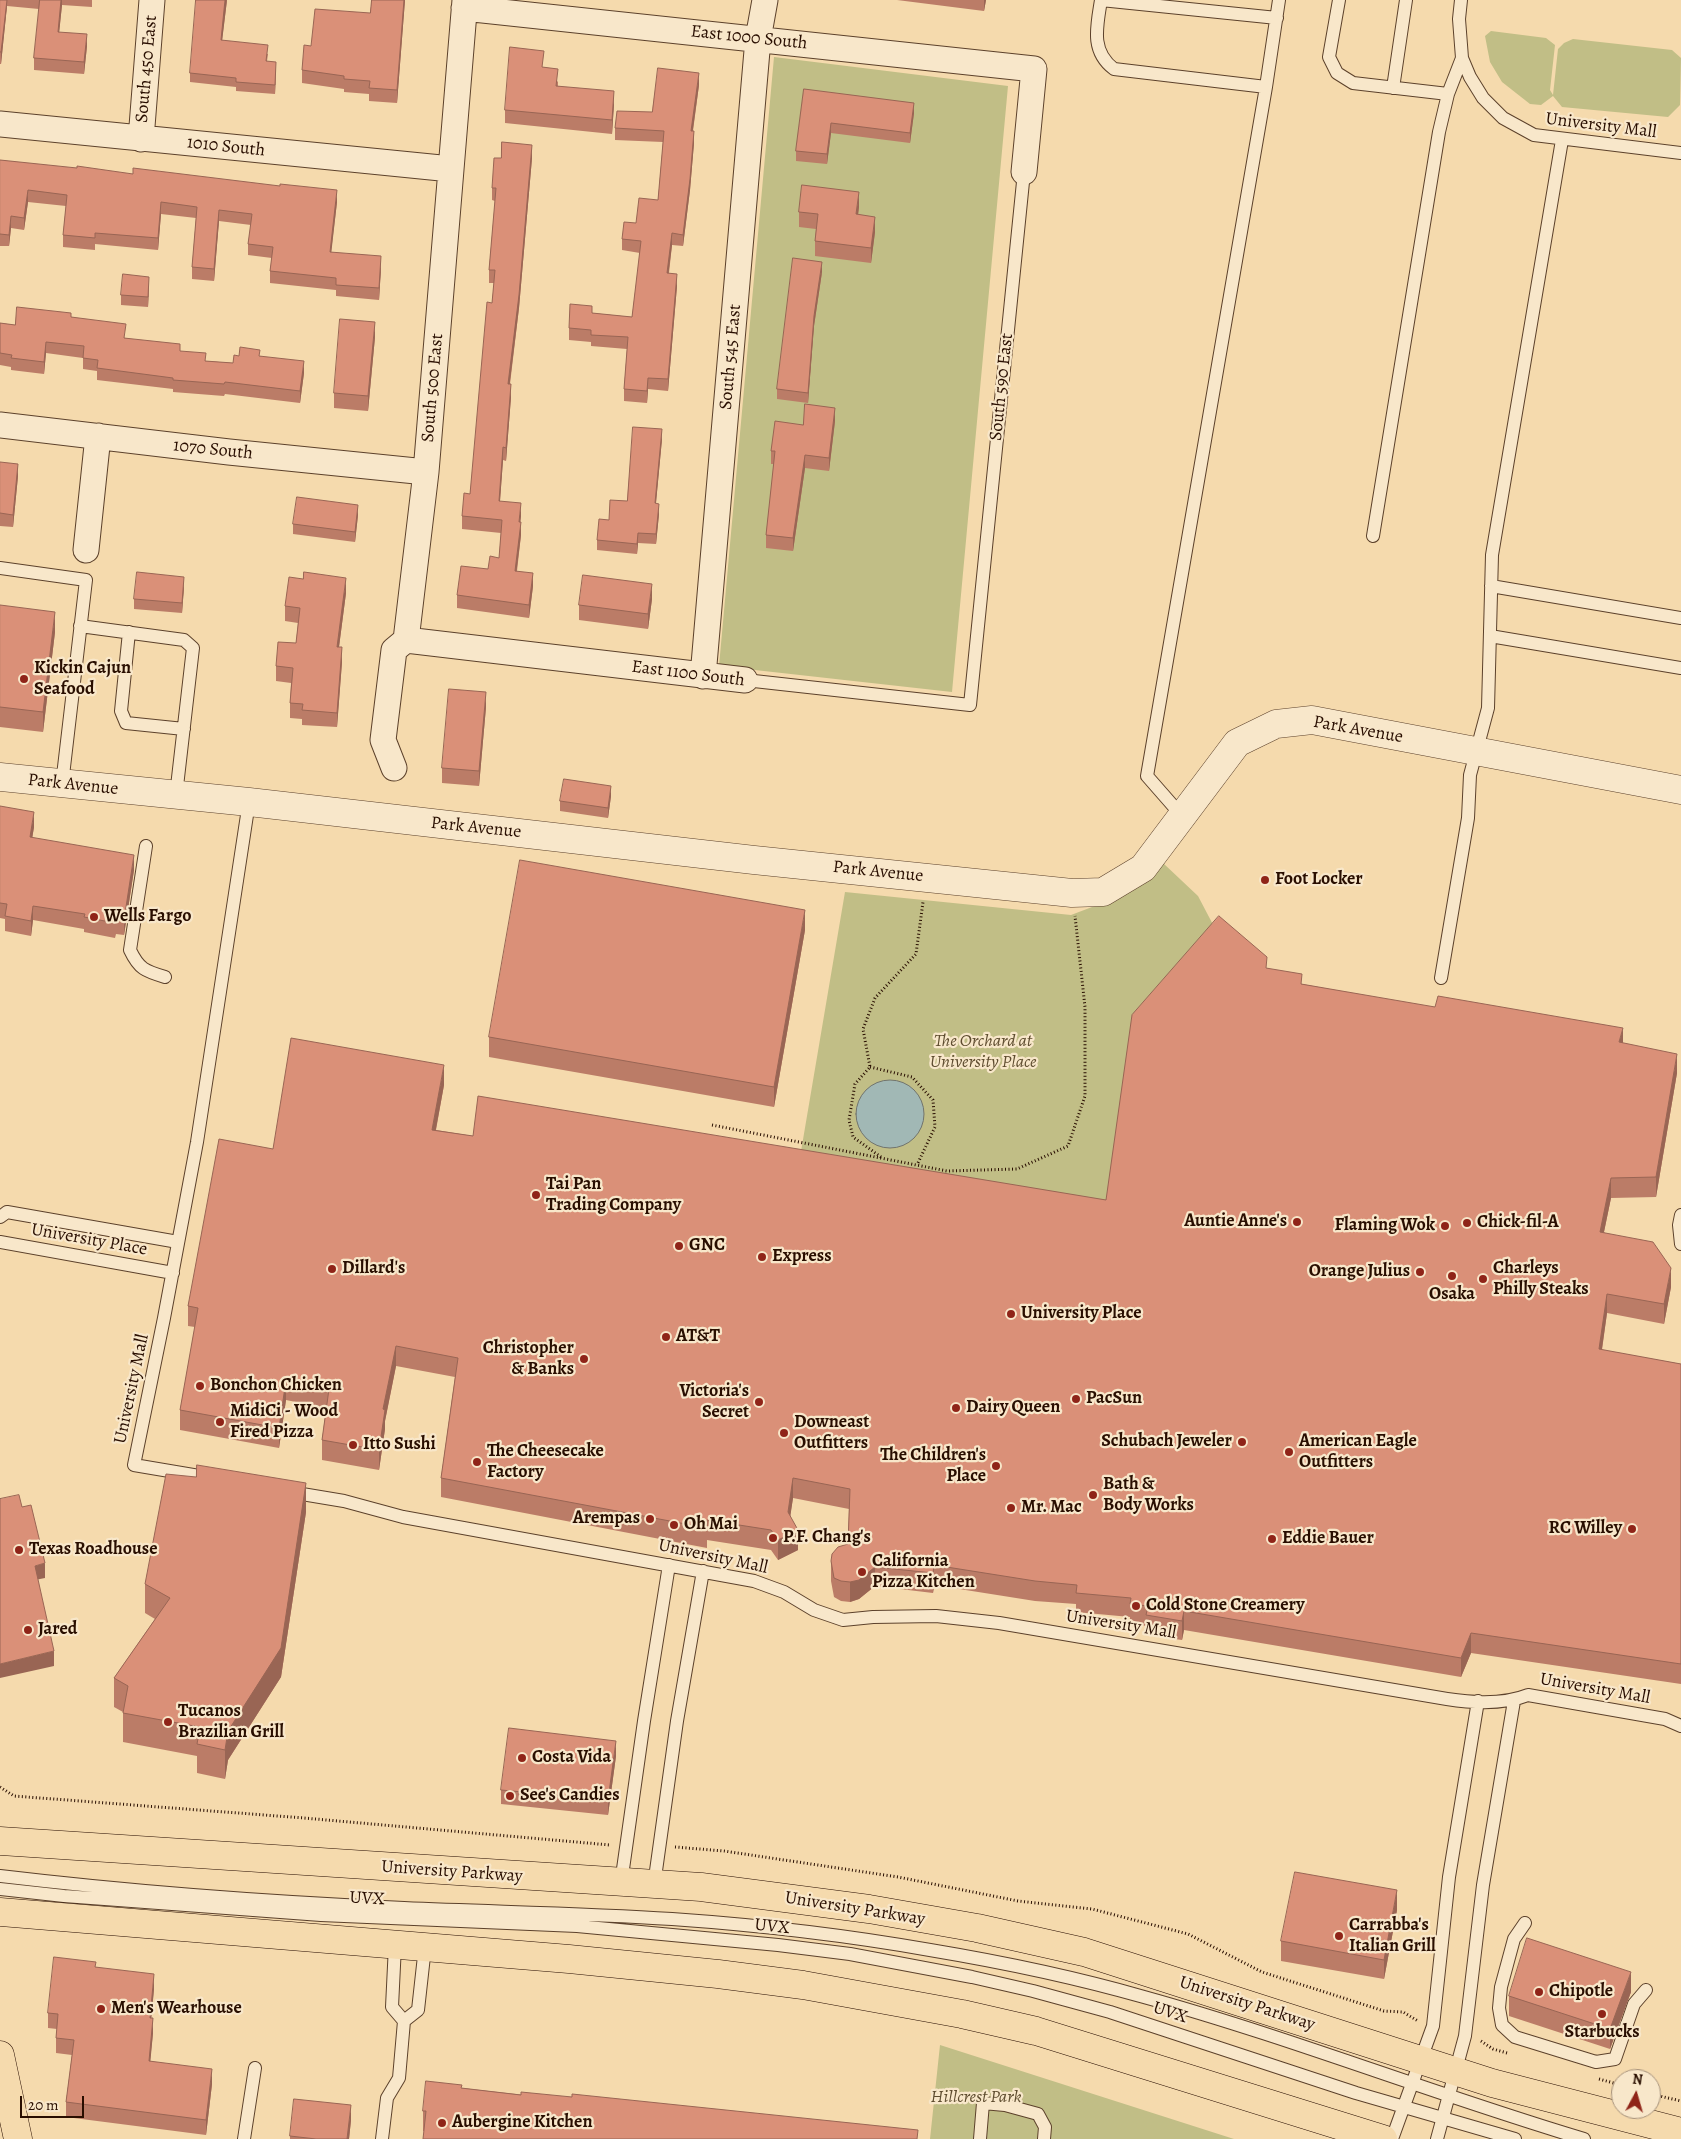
<!DOCTYPE html>
<html>
<head>
<meta charset="utf-8">
<style>
  body { margin:0 }
  #map { position:relative; width:1681px; height:2139px; overflow:hidden; background:#f5daad; font-family:Alegreya,serif }
  canvas { display:block }
  .north { position:absolute; left:1611px; top:2069px; width:50px; height:50px; box-sizing:border-box; background:#f8e7ca; border:1px solid #a59079; border-radius:50%; rotate:6deg; font-size:14px; font-weight:700; line-height:20px; text-align:center; color:#290e00 }
  .north::after { content:''; display:block; margin:auto; width:18px; height:22px; background:#8f2418; clip-path:polygon(50% 0,100% 100%,50% 72%,0 100%) }
  .scale { position:absolute; left:20px; top:2096px; width:64px; height:22px; box-sizing:border-box; border:2px solid #290e00; border-top:0; padding-left:6px; font-size:15px; line-height:18px; white-space:nowrap; color:#290e00; -webkit-text-stroke:4px #f8e7ca; paint-order:stroke }
</style>
</head>
<body>
<div id="map">
<canvas width="1681" height="2139"></canvas>
<div class="north">N</div>
<div class="scale">20 m</div>
</div>
<script>
const ctx = document.querySelector('canvas').getContext('2d');
ctx.lineJoin = 'round';
function fillPath(path, color) { ctx.fillStyle = color; ctx.fill(path, 'evenodd'); }
function stroke(path, color, width, dash) { ctx.strokeStyle = color; ctx.lineWidth = width; ctx.lineCap = dash ? 'butt' : 'round'; ctx.setLineDash(dash || []); ctx.stroke(path); }
function label(font, color, halo, rows, align = 'center') {
  ctx.font = font + ' Alegreya,serif'; ctx.lineWidth = 4.5; ctx.setLineDash([]); ctx.textBaseline = 'middle'; ctx.strokeStyle = halo; ctx.fillStyle = color; for (const [text, x, y, turn = 0] of rows) {
    ctx.save(); ctx.translate(x, y); ctx.rotate((+turn || 0) * Math.PI / 180); ctx.textAlign = isNaN(turn) ? turn : align; if (halo) ctx.strokeText(text, 0, 0); ctx.fillText(text, 0, 0); ctx.restore();
  }
}
const green = new Path2D(`
  M1491 31 1546 38 1555 45 1550 90 1553 95 1558 49 1564 43 1573 39 1672 50 1681 58 1680 105 1668 117 1562 107 1553 96 1541 105 1530 104 1502 82 1490 62 1485 36Z
  M774 57 1008 86 952 692 719 666Z
  M1163 863 1198 896 1219 936 1106 1220 798 1169 845 892 1071 915 1121 896Z
  M940 2045 1234 2139H930Z`);
const water = new Path2D(`
  M856 1114a34 34 0 1 1 68 0a34 34 0 1 1-68 0Z`);
const path = new Path2D(`
  M870 1067 912 1077 933 1100 935 1127 917 1165
  M712 1125 947 1171 1017 1169 1068 1146 1085 1096V1007L1075 916
  M881 1157 853 1137 849 1120 855 1084 870 1067 863 1029 875 998 916 954 923 902
  M0 1787 14 1796 304 1818 610 1845
  M675 1847 724 1851 898 1877 1018 1901 1092 1909 1188 1934 1262 1972 1384 2011 1403 2012 1418 2021
  M1481 2041 1493 2049 1507 2053
  M1599 2079 1621 2085
  M1651 2094 1681 2101`);
const service = new Path2D(`
  M1101 0C1097 26 1090 51 1114 69L1266 87
  M1101 0 1277 18
  M1339 0 1329 57 1337 73 1353 83 1448 94
  M1461 0 1459 19 1462 58 1470 77 1483 98 1503 118 1534 135 1681 153
  M1393 88 1406 0
  M1373 536 1439 132 1448 94 1462 58
  M0 568 86 580 62 784
  M1491 586 1681 618
  M80 626 184 640 193 648 176 795
  M129 632 121 711 126 723 184 729
  M1490 636 1681 668
  M745 680 970 705 1024 172
  M1182 816 1147 776 1266 87 1279 0
  M146 846 130 950C139 969 145 971 165 977
  M1441 978 1468 818 1470 775 1488 708 1492 555 1562 140
  M1681 1215 1679 1225 1681 1244
  M0 1217 7 1212 178 1242
  M0 1242 173 1273
  M211 1478 134 1465 164 1318 197 1142 249 802
  M290 1492 344 1501 403 1517 754 1581 784 1592 814 1610 843 1620 873 1617 936 1616 999 1623 1447 1699C1473 1703 1503 1705 1528 1695L1665 1719 1681 1726
  M0 1876C134 1892 269 1902 404 1908 494 1912 583 1913 672 1919 758 1925 845 1935 930 1950 1002 1962 1074 1977 1144 1997 1292 2038 1436 2095 1584 2139
  M621 1883 644 1721 669 1565
  M654 1885 677 1721 703 1571
  M0 1889 64 1896 321 1915 577 1926 778 1945 850 1954 972 1977 1033 1991 1110 2012 1356 2093 1515 2139
  M1525 1923 1514 1939 1501 1987 1499 2008 1502 2025 1515 2037 1596 2062 1615 2059 1634 2004 1646 1990
  M395 1945 392 2007 404 2021
  M244 2139 255 2068
  M382 2139 387 2098 399 2078 404 2021 418 2010 425 1947
  M980 2139 983 2103 1005 2105 1038 2114 1045 2127 1044 2139
  M1392 2139 1433 2026 1449 1877 1478 1701
  M1437 2139 1465 2036 1483 1885 1514 1701`);
const minor = new Path2D(`
  M464 8 1034 69 1024 172
  M0 124 451 169
  M141 139 152 0
  M0 425 229 452 426 472
  M86 550 98 436
  M406 640 745 680
  M703 676 758 39 765 0
  M394 768 383 740 394 650 406 640 426 472 465 0`);
const tertiary = new Path2D(`
  M0 777 249 802 754 860 1072 893 1103 892 1143 868 1237 743 1276 724 1312 720 1681 790`);
const primary = new Path2D(`
  M0 1841 701 1887 869 1909 977 1928 1084 1952 1492 2083 1681 2132
  M0 1912 569 1959 718 1974 803 1985 962 2014 1036 2031 1383 2139
  M0 2055 18 2139`);
const wall = new Path2D(`
  M0 0H92V7L62 5 59 32 87 46 84 74 34 70V58L39 9 7 6 1 64H0Z
  M227 0 222 40 268 54 267 61 276 71 275 94 236 91V87L190 82V73Z
  M372 0H405L397 103 369 101V94L344 92V89L302 83V70L311 46 370 13Z
  M897 0H986L984 11Z
  M544 67 558 82V86L614 104 612 134 505 123V110Z
  M699 85 693 131 694 143 690 190 683 246 672 245 669 273 677 286 668 391 648 389 647 403 624 401V389L627 349 591 346V342L569 340V328L592 313 632 317 640 253 622 250V239L636 223 658 200 663 142 615 140V128L652 112Z
  M804 89 914 113 910 143 831 133 827 164 796 161V151Z
  M501 158H532L519 308 510 384 511 397 506 461 503 460 500 501 521 516 520 522 521 535 517 571 533 586 529 618 457 608V595L488 569 499 558 501 533 462 529V516L470 494 492 303 494 283H489V270L495 201 492 200V188Z
  M0 160 337 202 331 252 381 268 379 300 336 296V290L270 283V271L272 258 248 255V244L251 225 219 221 214 281 192 279V267L196 218 161 214 158 250 95 244V250L63 247V235L66 206 28 202 24 230 11 228 9 246H0Z
  M859 207 858 215 875 232 871 263 815 256V241L816 229 799 227V212Z
  M822 272 814 326 808 403 777 399V389Z
  M149 287 148 307 121 305V295Z
  M71 317 125 338 180 351 206 361 233 363 260 356 304 373 300 403 225 394 224 396 173 392V389L97 380V371L83 369V358L46 353 44 374 11 370V367L0 365V323L15 325Z
  M375 337 368 411 334 408V393Z
  M835 421 829 471 805 468 793 551 766 548V535L774 464H771V451L803 425Z
  M662 439 656 503 659 514 656 544 638 543 637 554 597 550V540L609 520 627 501Z
  M0 462 18 476 13 527 0 526Z
  M358 515 355 542 293 534V524Z
  M184 587 182 613 134 609V599Z
  M346 593 339 647 342 662 337 727 302 725V719L290 718V703L291 683 276 681V666L296 643 298 623 285 621V606Z
  M652 599 648 629 579 620V605Z
  M0 605 55 632 43 732 0 727Z
  M486 707 479 786 442 783V768Z
  M611 796 608 818 560 811V801Z
  M0 806 34 827 32 838 134 870 124 935 116 934 115 938 84 932V929L33 920 31 936 5 931V919L0 918Z
  M805 930 774 1107 489 1057V1037Z
  M1267 968 1302 984 1623 1043 1677 1073 1656 1197 1611 1198 1604 1232 1671 1287 1664 1324 1607 1313 1602 1350 1681 1364V1684L1471 1653 1461 1677 1184 1630 1182 1640 1146 1635V1626L1130 1623V1617L1076 1612V1604L1035 1601 934 1585 933 1593 875 1586 859 1599 850 1602 841 1601 834 1597 831 1581V1561L848 1544 849 1509 793 1498 790 1516 798 1550 778 1560 771 1550 707 1540V1548L441 1497V1478L455 1377 396 1366 385 1421V1429L379 1470 322 1460V1440L326 1408 286 1400 279 1448 180 1430V1410L195 1327 188 1326V1306L273 1149 444 1085 436 1130 473 1136 1106 1200Z
  M306 1512 281 1677 228 1760 225 1779 197 1773V1756L123 1742V1712L114 1707V1678L155 1619 145 1613V1584Z
  M616 1756 608 1815 501 1804V1790Z
  M1397 1910 1384 1979 1281 1961V1941Z
  M96 1967 154 1989 151 2018 153 2033 150 2061 212 2084 206 2135 66 2117V2102L72 2055 56 2053V2038L57 2029 48 2028V2013Z
  M1631 1992 1610 2049 1509 2016V1996Z
  M462 2088 918 2139 423 2131V2111Z
  M351 2120 349 2139H290V2136Z`);
const shadedWall = new Path2D(`
  M7 0V6L1 64V52Z
  M61 0H62V5L58 44V32Z
  M225 0H227L221 50V40Z
  M404 0H405L397 103V90Z
  M984 0H986L984 11Z
  M87 34V46L84 74V62Z
  M276 62V71L275 94V85Z
  M699 73V85L691 143V131Z
  M614 91V104L612 134V120Z
  M914 103V113L910 143V133Z
  M831 123V133L827 164V154Z
  M694 131V143L690 190 683 246V235Z
  M532 145V158L519 308 508 397V384Z
  M28 190V202L24 230V218Z
  M337 190V202L330 264V252Z
  M859 192V207L856 229V214Z
  M161 202V214L158 250V238Z
  M219 210V221L214 281V269Z
  M11 216V228L9 246V235Z
  M875 217V232L871 263V248Z
  M672 233V245L667 285V273Z
  M381 256V268L379 300V288Z
  M822 262V272L814 326 808 403V393L814 316Z
  M677 274V286L668 391V379Z
  M149 277V287L148 307V297Z
  M375 322V337L368 411V396Z
  M46 342V353L44 374V362Z
  M304 361V373L300 403V391Z
  M648 378V389L647 403V391Z
  M511 384V397L506 461V448Z
  M835 408V421L829 471V458Z
  M662 429V439L655 513V503Z
  M503 447V460L499 514V501Z
  M805 455V468L793 551V538Z
  M18 464V476L13 527V515Z
  M521 503V516L519 535V522Z
  M659 504V514L656 544V534Z
  M358 505V515L355 542V532Z
  M521 522V535L515 583V571Z
  M638 533V543L637 554V544Z
  M533 573V586L529 618V605Z
  M184 577V587L182 613V603Z
  M346 578V593L337 662V647Z
  M652 584V599L648 629V614Z
  M55 612V632L43 732V712Z
  M342 647V662L337 727V713Z
  M486 692V707L479 786V771Z
  M611 786V796L608 818V808Z
  M34 812V827L30 852V837Z
  M134 855V870L124 935V920Z
  M33 906V920L31 936V921Z
  M805 910V930L774 1107V1087Z
  M1623 1028V1047L1619 1042Z
  M1677 1054V1073L1656 1197V1177Z
  M444 1065V1085L432 1150V1130Z
  M1611 1178V1198L1600 1251V1232Z
  M1671 1268V1287L1664 1324V1304Z
  M1607 1294V1313L1599 1369V1349Z
  M396 1346V1366L385 1421V1429L379 1470V1450L383 1409Z
  M286 1380V1400L279 1448V1428Z
  M793 1478V1498L788 1532V1512Z
  M306 1483V1512L281 1677 228 1760 225 1779V1750L228 1731Z
  M798 1530V1550L778 1560V1540Z
  M45 1563V1578L35 1580V1566Z
  M934 1565V1585L933 1593V1573Z
  M875 1567V1586L859 1599 850 1602V1582Z
  M1184 1611V1630L1182 1640V1621Z
  M1471 1633V1653L1461 1677V1658Z
  M54 1651V1666L0 1678V1664Z
  M616 1741V1756L608 1815V1800Z
  M1397 1890V1910L1384 1979V1960Z
  M1631 1972V1992L1610 2049V2029Z
  M154 1974V1989L150 2033V2018Z
  M153 2018V2033L149 2076V2061Z
  M212 2069V2084L206 2135V2120Z
  M351 2105V2120L349 2139H347Z`);
const building = new Path2D(`
  M0 0H7L1 52H0Z
  M40 0H61L58 32 87 34 84 62 34 58Z
  M196 0H225L221 40 268 45 266 61 276 62 275 85 236 82V78L190 73Z
  M372 0H404L397 90 369 88 370 81 344 79V76L302 70 304 45 311 46 315 9 370 13Z
  M510 47 544 51 542 67 558 69 556 86 614 91 612 120 505 110Z
  M658 68 699 73 691 131H694L690 179 683 235 672 233 667 273 677 274 668 379 648 378 647 391 624 389 628 337 591 335V330L569 328 570 304 592 306V313L632 317 641 241 622 239 624 222 636 223 639 198 658 200 664 131 615 128 617 111 652 112Z
  M804 89 914 103 910 133 831 123 827 154 796 151Z
  M502 142 532 145 519 295 508 384H511L506 448 503 447 499 501 521 503 519 522H521L515 571 533 573 529 605 457 595 461 566 488 569 490 556 499 558 502 520 462 516 464 493 470 494 487 302 492 303 495 270H489L496 188H492L494 158H501Z
  M0 160 77 168V166L133 174V168L280 186V184L337 190 330 252 381 256 379 288 336 285V278L270 271 273 247 248 244 252 214 219 210 214 269 192 267 197 207 161 202 158 238 95 233V238L63 235 67 195 28 190 24 218 11 216 9 235 0 234Z
  M802 185 859 192 856 214 875 217 871 248 815 241 818 214 799 212Z
  M793 258 822 262 814 316 808 393 777 389Z
  M123 274 149 277 148 297 121 295Z
  M17 307 71 313V317L126 324 124 338 180 344V351L206 353 205 361 233 363 234 355 239 356 240 347 260 350 259 356 304 361 300 391 225 382 224 384 173 380V378L97 368 98 360 83 358 84 346 46 342 44 362 11 358 12 355 0 353V323L15 325Z
  M340 319 375 322 368 396 334 393Z
  M805 404 835 408 829 458 805 455 793 538 766 535 775 451H771L775 421 803 425Z
  M633 427 662 429 655 503 659 504 656 534 638 533 637 544 597 540 599 519 609 520 610 500 627 501Z
  M0 462 18 464 13 515 0 513Z
  M297 497 358 505 355 532 293 524Z
  M137 572 184 577 182 603 134 599Z
  M304 572 346 578 337 647H342L337 713 302 710 303 704 290 703 293 668 276 666 278 642 296 643 300 608 285 606 289 577 303 579Z
  M583 575 652 584 648 614 579 605Z
  M0 605 55 612 43 712 0 707Z
  M449 689 486 692 479 771 442 768Z
  M564 779 611 786 608 808 560 801Z
  M0 806 34 812 30 837 134 855 124 920 116 919 115 923 84 917 85 914 33 906 31 921 5 916 7 904 0 903Z
  M520 860 805 910 774 1087 489 1037Z
  M1219 916 1267 957 1266 968 1302 974 1301 984 1435 1007 1438 996 1623 1028 1619 1042 1677 1054 1656 1177 1611 1178 1600 1232 1653 1242 1671 1268 1664 1304 1607 1294 1599 1349 1681 1364V1664L1471 1633 1461 1658 1184 1611 1182 1621 1146 1615 1148 1606 1130 1604 1131 1598 1076 1593 1077 1585 1035 1581 934 1565 933 1573 875 1567 859 1580 850 1582 841 1581 834 1578 831 1561 832 1554 838 1547 848 1544 850 1489 793 1478 788 1512 798 1530 778 1540 771 1530 707 1520V1528L441 1478 458 1358 396 1346 383 1409 385 1410 379 1450 322 1440 329 1389 286 1380 279 1428 180 1410 198 1308 188 1306 219 1139 273 1149 291 1038 444 1065 432 1130 473 1136 478 1096 1106 1200 1132 1015Z
  M197 1465 306 1483 281 1648 228 1731 225 1750 197 1744 200 1727 123 1713 128 1686 114 1678 170 1598 145 1584 166 1474 196 1477Z
  M19 1495 22 1507 31 1505 45 1563 35 1566 54 1651 0 1664V1499Z
  M509 1728 616 1741 608 1800 501 1790Z
  M1295 1872 1397 1890 1384 1960 1281 1941Z
  M1527 1938 1631 1972 1610 2029 1509 1996Z
  M54 1957 96 1962 95 1967 154 1974 150 2018H153L149 2061 212 2069 206 2120 66 2102 74 2040 56 2038 58 2014 48 2013Z
  M426 2081 462 2085 461 2088 521 2095V2092L572 2097V2094L918 2130 917 2139H423L426 2111H423Z
  M294 2099 351 2105 347 2139H316L290 2136Z`);
const markers = [
  [24,679,5,"#8f2418"],
  [1265,880,5,"#8f2418"],
  [94,917,5,"#8f2418"],
  [536,1195,5,"#8f2418"],
  [1297,1222,5,"#8f2418"],
  [1467,1223,5,"#8f2418"],
  [1445,1226,5,"#8f2418"],
  [679,1246,5,"#8f2418"],
  [762,1257,5,"#8f2418"],
  [332,1269,5,"#8f2418"],
  [1420,1272,5,"#8f2418"],
  [1452,1276,5,"#8f2418"],
  [1483,1279,5,"#8f2418"],
  [1011,1314,5,"#8f2418"],
  [666,1337,5,"#8f2418"],
  [584,1359,5,"#8f2418"],
  [200,1386,5,"#8f2418"],
  [1076,1399,5,"#8f2418"],
  [759,1402,5,"#8f2418"],
  [956,1408,5,"#8f2418"],
  [220,1422,5,"#8f2418"],
  [784,1433,5,"#8f2418"],
  [1242,1442,5,"#8f2418"],
  [353,1445,5,"#8f2418"],
  [1289,1452,5,"#8f2418"],
  [477,1462,5,"#8f2418"],
  [996,1466,5,"#8f2418"],
  [1093,1495,5,"#8f2418"],
  [1011,1508,5,"#8f2418"],
  [650,1519,5,"#8f2418"],
  [674,1525,5,"#8f2418"],
  [1632,1529,5,"#8f2418"],
  [773,1538,5,"#8f2418"],
  [1272,1539,5,"#8f2418"],
  [19,1550,5,"#8f2418"],
  [862,1572,5,"#8f2418"],
  [1136,1606,5,"#8f2418"],
  [28,1630,5,"#8f2418"],
  [168,1722,5,"#8f2418"],
  [522,1758,5,"#8f2418"],
  [510,1796,5,"#8f2418"],
  [1339,1936,5,"#8f2418"],
  [1539,1992,5,"#8f2418"],
  [101,2009,5,"#8f2418"],
  [1602,2014,5,"#8f2418"],
  [442,2123,5,"#8f2418"]
];
const streetNames = [
  ["East 1000 South",749,38,6],
  ["South 450 East",147,69,-85],
  ["University Mall",1601,126,7],
  ["1010 South",226,147,6],
  ["South 545 East",731,357,-85],
  ["South 590 East",1002,387,-84],
  ["South 500 East",433,388,-85],
  ["1070 South",213,450,6],
  ["East 1100 South",688,674,7],
  ["Park Avenue",1358,730,10],
  ["Park Avenue",73,785,6],
  ["Park Avenue",476,828,6],
  ["Park Avenue",878,872,6],
  ["University Place",89,1240,10],
  ["University Mall",132,1389,-78],
  ["University Mall",713,1557,12],
  ["University Mall",1121,1625,9],
  ["University Mall",1595,1689,10],
  ["University Parkway",452,1872,4],
  ["UVX",367,1899,3],
  ["University Parkway",855,1909,9],
  ["UVX",772,1927,6],
  ["University Parkway",1247,2004,18],
  ["UVX",1170,2013,18]
];
const poiNames = [
  ["Kickin Cajun",34,669],
  ["Seafood",34,690],
  ["Foot Locker",1275,880],
  ["Wells Fargo",104,917],
  ["Tai Pan",546,1185],
  ["Trading Company",546,1206],
  ["Auntie Anne's",1287,1222,"right"],
  ["Chick-fil-A",1477,1223],
  ["Flaming Wok",1435,1226,"right"],
  ["GNC",689,1246],
  ["Express",772,1257],
  ["Dillard's",342,1269],
  ["Charleys",1493,1269],
  ["Philly Steaks",1493,1290],
  ["Orange Julius",1410,1272,"right"],
  ["Osaka",1452,1295,"center"],
  ["University Place",1021,1314],
  ["AT&T",676,1337],
  ["Christopher",574,1349,"right"],
  ["& Banks",574,1370,"right"],
  ["Bonchon Chicken",210,1386],
  ["Victoria's",749,1392,"right"],
  ["Secret",749,1413,"right"],
  ["PacSun",1086,1399],
  ["Dairy Queen",966,1408],
  ["MidiCi - Wood",230,1412],
  ["Fired Pizza",230,1433],
  ["Downeast",794,1423],
  ["Outfitters",794,1444],
  ["Schubach Jeweler",1232,1442,"right"],
  ["American Eagle",1299,1442],
  ["Outfitters",1299,1463],
  ["Itto Sushi",363,1445],
  ["The Cheesecake",487,1452],
  ["Factory",487,1473],
  ["The Children's",986,1456,"right"],
  ["Place",986,1477,"right"],
  ["Bath &",1103,1485],
  ["Body Works",1103,1506],
  ["Mr. Mac",1021,1508],
  ["Arempas",640,1519,"right"],
  ["Oh Mai",684,1525],
  ["RC Willey",1622,1529,"right"],
  ["P.F. Chang's",783,1538],
  ["Eddie Bauer",1282,1539],
  ["Texas Roadhouse",29,1550],
  ["California",872,1562],
  ["Pizza Kitchen",872,1583],
  ["Cold Stone Creamery",1146,1606],
  ["Jared",38,1630],
  ["Tucanos",178,1712],
  ["Brazilian Grill",178,1733],
  ["Costa Vida",532,1758],
  ["See's Candies",520,1796],
  ["Carrabba's",1349,1926],
  ["Italian Grill",1349,1947],
  ["Chipotle",1549,1992],
  ["Men's Wearhouse",111,2009],
  ["Starbucks",1602,2033,"center"],
  ["Aubergine Kitchen",452,2123]
];
const parkNames = [
  ["The Orchard at",983,1042],
  ["University Place",983,1063],
  ["Hillcrest Park",976,2098]
];
fillPath(green, '#c1be86');
fillPath(water, '#a1b8b5');
stroke(water, '#71746d', 1);
stroke(service, '#5c412b', 14);
stroke(minor, '#5c412b', 27);
stroke(tertiary, '#5c412b', 29);
stroke(primary, '#290e00', 29);
stroke(path, '#290e00', 3, [1, 2.5]);
stroke(service, '#f8e7ca', 12);
stroke(minor, '#f8e7ca', 25);
stroke(tertiary, '#f8e7ca', 28);
stroke(primary, '#f5daad', 28);
fillPath(wall, '#bb7c67');
fillPath(shadedWall, '#996554');
fillPath(building, '#da9078');
stroke(building, '#996554', 1);
for (const [x, y, r, color] of markers) { const dot = new Path2D(); dot.arc(x, y, r, 0, 2 * Math.PI); ctx.fillStyle = color; ctx.fill(dot); stroke(dot, '#f8e7ca', 2); }
label('18px', '#290e00', '#f8e7ca', streetNames);
label('bold 18px', '#290e00', '#f8e7ca', poiNames, 'left');
label('italic 18px', '#5e4c2f', '#f8e7ca', parkNames);
</script>
</body>
</html>
